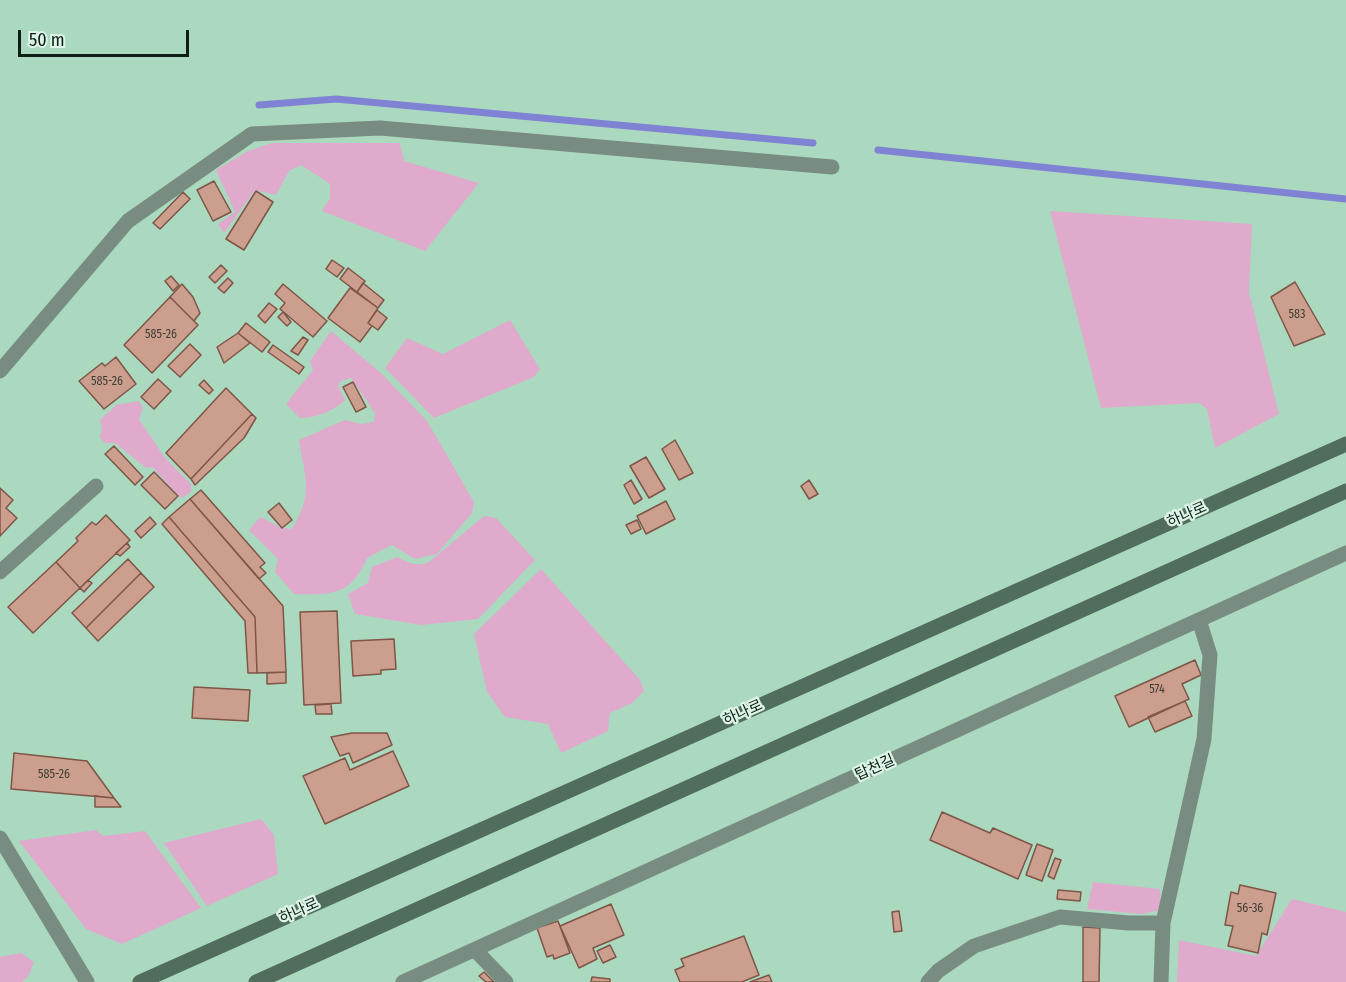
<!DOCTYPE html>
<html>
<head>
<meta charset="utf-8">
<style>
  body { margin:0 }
  #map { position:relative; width:1346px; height:982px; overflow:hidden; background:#abd9c0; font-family:"Fira Sans Condensed",sans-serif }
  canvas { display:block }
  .scale { position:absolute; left:18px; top:30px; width:171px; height:27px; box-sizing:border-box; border:3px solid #0d1f16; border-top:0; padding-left:8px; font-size:18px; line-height:21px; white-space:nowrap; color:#0d1f16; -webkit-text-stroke:4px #ddf4e7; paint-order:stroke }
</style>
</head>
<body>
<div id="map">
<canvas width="1346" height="982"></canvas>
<div class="scale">50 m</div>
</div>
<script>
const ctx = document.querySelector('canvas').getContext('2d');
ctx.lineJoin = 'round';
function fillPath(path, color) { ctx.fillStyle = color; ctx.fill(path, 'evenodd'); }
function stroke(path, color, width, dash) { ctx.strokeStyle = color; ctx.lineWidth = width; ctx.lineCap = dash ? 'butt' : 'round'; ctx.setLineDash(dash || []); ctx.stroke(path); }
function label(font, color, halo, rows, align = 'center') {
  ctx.font = font + ' "Fira Sans Condensed","Noto Sans KR",sans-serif'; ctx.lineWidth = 4.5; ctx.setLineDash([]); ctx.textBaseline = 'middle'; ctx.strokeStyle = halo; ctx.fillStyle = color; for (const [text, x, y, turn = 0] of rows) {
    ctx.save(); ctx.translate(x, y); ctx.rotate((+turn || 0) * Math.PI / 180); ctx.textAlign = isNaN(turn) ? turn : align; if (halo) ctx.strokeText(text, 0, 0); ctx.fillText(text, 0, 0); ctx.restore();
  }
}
const green = new Path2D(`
  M272 143H400L404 161 479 183 425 251 322 211 330 198V184L301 165 289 171 276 195 255 190 224 233 218 224 235 212 216 170 248 151Z
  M1050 211 1252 224 1249 292 1279 414 1215 448 1207 409 1199 403 1101 408Z
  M510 320 540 369 534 377 434 418 385 368 407 338 443 354Z
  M331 331 382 374 427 421 474 502 472 513 437 554 415 559 392 545 367 558C351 596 331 595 294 594L275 572 278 559 249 530 260 517 282 528 292 529C314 492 305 479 299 440L345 420 361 424 374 422 375 413 351 378 341 381 338 385 345 400C335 411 314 418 300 418L286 404 313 370 310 361Z
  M139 401 143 408 139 419 165 458 191 484V492L181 498 152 467 146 468 115 443H104L100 437 102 428 100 420 116 405Z
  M484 516 496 518 535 560 478 619 421 625 355 614 348 594 368 583 372 567 397 557C409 563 417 567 429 562Z
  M541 569 640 680 644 691 632 703 610 713 608 731 561 753 548 724 505 717 487 692 474 634Z
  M261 819 274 835 278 874 207 906 164 843Z
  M96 830 103 836 145 831 201 908 122 944 86 929 19 841Z
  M1093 882 1160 889 1161 910 1141 914 1087 909Z
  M1292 899 1346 912V982H1177L1179 940 1256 956Z
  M21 953 34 962 28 977 22 982H0V957Z`);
const stream = new Path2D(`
  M259 105 336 99 813 143
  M878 150 1346 199`);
const building = new Path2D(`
  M214 181 231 212 213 221 197 190Z
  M256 191 273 202 244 250 226 239Z
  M183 192 190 199 160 229 153 223Z
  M332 260 344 268 337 277 326 269Z
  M221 265 227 271 215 283 209 277Z
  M348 268 365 281 357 292 340 279Z
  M171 276 179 285 173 291 165 281Z
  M228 278 233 283 224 293 218 288Z
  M1295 282 1325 334 1294 346 1271 297Z
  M363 283 384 300 378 308 357 292Z
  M182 284 193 297 200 313 194 321 170 297Z
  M283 284 327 321 313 337 280 309 285 303 275 294Z
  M350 288 378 308 368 323 372 326 360 342 328 318Z
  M170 297 198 325 152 373 124 345Z
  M269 303 277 309 265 323 258 316Z
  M377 310 387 318 378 330 368 323Z
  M283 312 291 322 287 326 278 317Z
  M246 323 270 342 262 352 238 333Z
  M238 333 250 343 224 363 217 347Z
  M303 337 308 340 298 355 291 351Z
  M190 344 201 355 180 377 168 366Z
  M273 345 304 367 299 374 268 352Z
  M116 357 136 384 104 409 79 381 102 363 105 366Z
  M158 379 171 391 154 409 141 397Z
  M204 380 213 390 209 394 199 385Z
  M353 382 366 407 356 412 343 387Z
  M226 388 252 414 191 479 166 453Z
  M252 414 256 418 244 438 195 485 191 479Z
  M675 440 693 473 679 480 662 449Z
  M114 446 143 477 135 485 105 454Z
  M646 457 665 489 649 498 630 466Z
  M154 472 178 496 165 509 141 485Z
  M631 480 642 499 634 504 624 485Z
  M809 480 818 494 809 499 801 486Z
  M0 488 13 500 6 508 17 518 0 536Z
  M201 490 265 563 260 567 266 573 259 579 190 499Z
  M190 499 283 606 286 672 257 673 255 617 169 517Z
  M666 501 675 519 646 534 637 516Z
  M279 503 292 520 282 528 268 512Z
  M106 515 130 540 80 588 56 562 78 541 76 538 92 522 96 525Z
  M150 517 156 524 141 538 135 531Z
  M169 517 255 617 257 673H248L245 621 162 524Z
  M637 520 641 529 631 534 626 525Z
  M127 543 130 547 120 556 116 553Z
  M128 559 141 573 86 628 72 613Z
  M56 562 80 588 33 633 8 607Z
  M141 573 154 587 98 641 86 628Z
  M88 580 92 583 84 592 80 588Z
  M337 611 341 703 304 705 300 612Z
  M394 639 396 669 381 670V674L353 676 351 641Z
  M1195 660 1201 675 1182 684 1189 699 1129 727 1115 696Z
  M286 672V683L267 684V673Z
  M194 687 250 690 248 721 192 718Z
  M1185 701 1192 716 1155 732 1148 717Z
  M331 704 332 714H316L315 705Z
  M352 733H387L392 745 353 763 349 753 340 756 331 737Z
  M393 751 409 786 325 824 303 776 345 758 350 770Z
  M14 753 87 761 114 798 11 789Z
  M95 796 114 798 121 807H95Z
  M942 812 990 833 993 828 1032 845 1018 879 930 840Z
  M1037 844 1053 850 1042 881 1026 875Z
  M1055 858 1061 860 1054 879 1048 876Z
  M1240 885 1276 893 1267 935 1262 933 1258 953 1228 946 1233 926 1225 925 1231 892 1238 894Z
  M1058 890 1081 892 1080 901 1057 899Z
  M611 904 624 935 593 948 597 959 579 968 560 926Z
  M899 911 902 931 894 932 892 912Z
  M558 921 570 953 554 959 553 955 547 957 537 928Z
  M1083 927 1100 928 1099 982H1083Z
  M744 936 759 975 742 982H680L675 970 684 966 681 959Z
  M610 945 616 957 603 963 597 951Z
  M484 972 494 982H486L479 976Z
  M769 975 772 982H750Z
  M592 977 610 979V982H591Z`);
const street = new Path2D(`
  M0 371 128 221 252 134 380 128 832 167
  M0 572 96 486
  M0 838 87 982
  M475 950 506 982
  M403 982 1346 553
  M928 982 938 971 974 946 1060 917 1129 923H1163
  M1161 982 1163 923 1204 739 1210 655 1199 620`);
const secondary = new Path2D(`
  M140 982 1346 444
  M256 982 1346 491`);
const numberNames = [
  ["583",1297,315],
  ["585-26",161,335],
  ["585-26",107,382],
  ["574",1157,690],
  ["585-26",54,775],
  ["56-36",1250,909]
];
const streetNames = [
  ["하나로",1187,515,-24],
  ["하나로",743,713,-24],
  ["탑천길",875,768,-24],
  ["하나로",299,911,-24]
];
fillPath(green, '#dfaacb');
stroke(stream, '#8082d4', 7);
fillPath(building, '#cc9e8e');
stroke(building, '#7e5546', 1.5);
stroke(street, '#798c82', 15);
stroke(secondary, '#516d5e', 15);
label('12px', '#3d3f34', null, numberNames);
label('15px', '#0d1f16', '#ddf4e7', streetNames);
</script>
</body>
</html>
